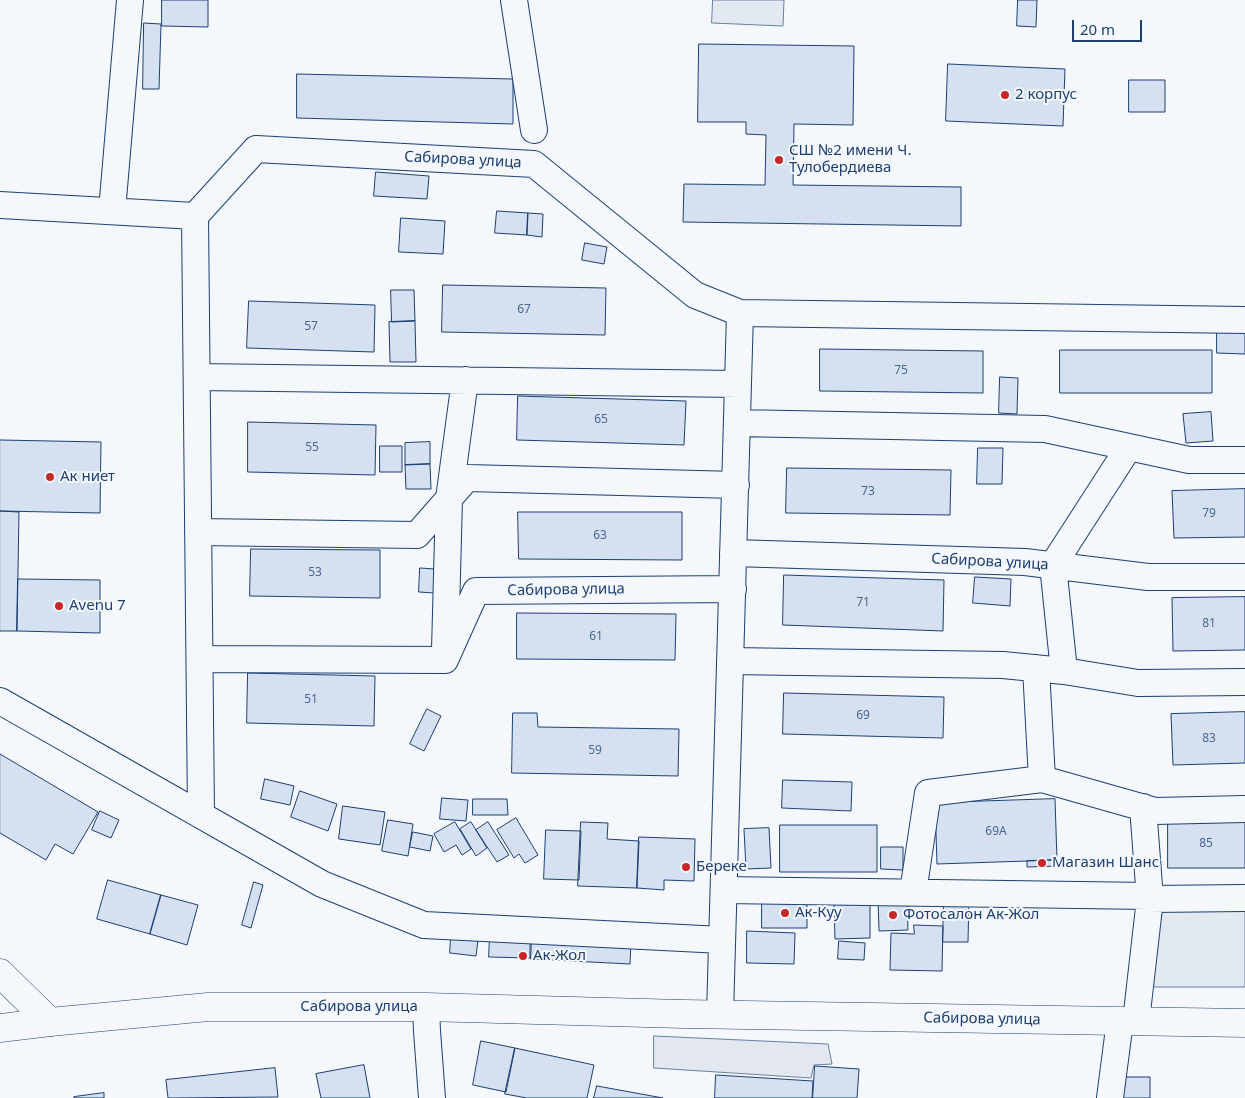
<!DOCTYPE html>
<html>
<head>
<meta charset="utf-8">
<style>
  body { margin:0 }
  #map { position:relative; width:1245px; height:1098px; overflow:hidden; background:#f4f7fb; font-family:"Noto Sans",sans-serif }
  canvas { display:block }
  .scale { position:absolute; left:1072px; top:20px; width:70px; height:22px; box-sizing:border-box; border:2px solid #1d3f73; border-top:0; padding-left:6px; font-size:15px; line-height:18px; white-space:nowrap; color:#1d3f73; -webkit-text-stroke:4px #f4f7fb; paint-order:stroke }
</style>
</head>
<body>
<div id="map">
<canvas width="1245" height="1098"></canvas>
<div class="scale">20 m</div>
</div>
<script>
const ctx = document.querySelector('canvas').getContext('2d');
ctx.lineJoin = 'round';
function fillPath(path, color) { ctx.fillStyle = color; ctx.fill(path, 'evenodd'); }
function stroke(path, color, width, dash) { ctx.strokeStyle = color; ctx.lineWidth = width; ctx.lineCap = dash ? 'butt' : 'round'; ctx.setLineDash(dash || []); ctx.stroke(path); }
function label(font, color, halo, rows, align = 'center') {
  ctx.font = font + ' "Noto Sans",sans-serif'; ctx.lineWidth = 4; ctx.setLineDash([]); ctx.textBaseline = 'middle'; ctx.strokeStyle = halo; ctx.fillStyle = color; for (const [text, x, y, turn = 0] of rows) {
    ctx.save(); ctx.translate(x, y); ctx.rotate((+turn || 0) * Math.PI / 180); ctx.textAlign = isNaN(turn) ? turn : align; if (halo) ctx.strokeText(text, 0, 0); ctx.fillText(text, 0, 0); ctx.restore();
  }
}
const green = new Path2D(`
  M713 0H784L783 26 712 23Z
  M1162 908 1245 909V987H1150Z`);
const parking = new Path2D(`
  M654 1036 828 1044 832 1064 814 1065 811 1078 654 1068Z`);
const building = new Path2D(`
  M162 0H208V27L162 26Z
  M1018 0H1037L1036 27 1017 26Z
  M144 23 161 24 159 89H143Z
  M699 44 854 46 853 125 794 124 793 185 961 187V226L683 222 684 184 765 185 766 135 746 134V122H698Z
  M948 64 1065 69 1063 126 946 121Z
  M297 74 513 79V124L297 118Z
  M1129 80H1165V112H1129Z
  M376 172 429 176 427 199 374 196Z
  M497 211 528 213 527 235 495 233Z
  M528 213 543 214 542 237 527 235Z
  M401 218 445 221 443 254 399 252Z
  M585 243 607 247 604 264 582 260Z
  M443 285 606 288 605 335 442 332Z
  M391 290H414L415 321 392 322Z
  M249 301 375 305 374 352 247 348Z
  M415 321 416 362H390L389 322Z
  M1217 329H1245V354L1217 353Z
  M820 349 983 351V393L820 391Z
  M1060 350H1212V393H1060Z
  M1000 377 1018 378 1017 414 999 413Z
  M518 396 686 401 684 445 517 440Z
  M1211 412 1213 441 1186 443 1183 414Z
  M248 422 376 425 375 475 248 472Z
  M0 440 101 442 100 513 0 511Z
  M430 442V464L405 465V443Z
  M380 446H402V472H380Z
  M978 448H1003L1002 484H977Z
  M430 464 431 489H406L405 465Z
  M787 468 951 470 950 515 786 513Z
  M1245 489V537L1174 538 1172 491Z
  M0 511 19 512 17 631H0Z
  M518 512H682V560L519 559Z
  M251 549 380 550V598L250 596Z
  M420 568 435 569 434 593 419 592Z
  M784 575 944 580 943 631 783 625Z
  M975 577 1011 579 1010 606 973 603Z
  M18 579 100 580V633L17 631Z
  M1245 597V650L1173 651 1172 598Z
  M517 613 676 614 675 660 517 659Z
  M248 673 375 676 374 726 247 723Z
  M784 693 944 697 943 738 783 734Z
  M427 709 441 716 424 751 410 744Z
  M1245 712V763L1173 765 1171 714Z
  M513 713H537L538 727 679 729 678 776 512 773Z
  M0 754 98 812 73 854 55 844 46 860 0 833Z
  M265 779 294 786 290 805 261 799Z
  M783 780 852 782 851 811 782 808Z
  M300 791 337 804 328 831 291 817Z
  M442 798 468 800 466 821 440 819Z
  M473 799H507L508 815H473Z
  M1055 799 1057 860 937 864 935 803Z
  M343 806 385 812 380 845 339 839Z
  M100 811 119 820 111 838 92 830Z
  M516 818 538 855 525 863 519 854 514 858 497 830Z
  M1168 819H1245V868H1168Z
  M388 820 413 824 408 856 382 851Z
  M455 822 471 849 462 855 456 845 444 852 434 834Z
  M471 822 487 848 476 856 460 829Z
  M488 822 509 855 497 862 476 830Z
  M581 822 608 823 607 839 639 841 637 888 578 886Z
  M780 825H877V872H780Z
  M769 828 771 868 746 869 744 829Z
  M546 830 581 831 579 880 544 879Z
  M413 832 433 836 430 851 410 847Z
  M639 837 695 839 694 881 664 880V890L637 888Z
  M881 847H903V870L881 869Z
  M1057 860 1058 866 1027 867V861Z
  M108 880 161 895 150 934 97 919Z
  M254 882 263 885 251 928 242 925Z
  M161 895 198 905 187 945 150 934Z
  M944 897H969L968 942H943Z
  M907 898 908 930 879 931 878 899Z
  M762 899H807V928H762Z
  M870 902V938L835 939 834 903Z
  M914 925 943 926 942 971 890 970 891 933 914 934Z
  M747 931 795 933 794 964 747 963Z
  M490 935 530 937V958L489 957Z
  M451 937 478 940 476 956 450 953Z
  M532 937 631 942 630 964 531 959Z
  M839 941 865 943 864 960 838 959Z
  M481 1041 515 1048 506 1092 473 1085Z
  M515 1048 594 1065 587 1098H527L505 1094Z
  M364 1065 370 1098H321L316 1074Z
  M815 1066 859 1069 857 1098H813Z
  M275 1068 278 1097 168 1098 166 1080Z
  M716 1075 813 1081 812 1098H715Z
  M1123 1077H1150V1098H1123Z
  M597 1086 663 1098H594Z
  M104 1093V1098H74V1097Z`);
const minor = new Path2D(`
  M514 0 534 130
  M0 205 195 216 256 149 534 164 695 295 740 313 1245 320
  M112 211 130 0
  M195 216 201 815
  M197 377 738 384
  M737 423 1045 429 1189 460H1245
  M198 532 417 535 467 478 736 485
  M733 553 1025 562 1148 577H1245
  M445 650 449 499 465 380
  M200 659 445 660 476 591 733 589
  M730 661 1003 665 1064 671 1138 683 1245 682
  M1036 668 1042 779 1155 811 1245 809
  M1064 671 1053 565 1129 447
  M0 701 322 884 424 925 722 940
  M1143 807 1150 899
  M724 890 1149 896
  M913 892 928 793 1042 779
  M426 1007 427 1031 432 1098
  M720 1015 740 313
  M1136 1021 1150 899 1245 898
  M1110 1098 1120 1021`);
const major = new Path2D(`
  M0 973 50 1022`);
const highway = new Path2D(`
  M0 1028 50 1022 208 1007H426L683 1014 1245 1023`);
const markers = [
  [1005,95,5,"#c62828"],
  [779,160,5,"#c62828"],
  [50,477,5,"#c62828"],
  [59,606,5,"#c62828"],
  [1042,863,5,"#c62828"],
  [686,867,5,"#c62828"],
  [785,913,5,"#c62828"],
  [893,915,5,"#c62828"],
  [523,956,5,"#c62828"]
];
const numberNames = [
  ["67",524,310],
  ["57",311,327],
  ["75",901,371],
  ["65",601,420],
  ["55",312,448],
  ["73",868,492],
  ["79",1209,514],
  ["63",600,536],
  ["53",315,573],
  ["71",863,603],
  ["81",1209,624],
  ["61",596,637],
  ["51",311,700],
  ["69",863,716],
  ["83",1209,739],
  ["59",595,751],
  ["69А",996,832],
  ["85",1206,844]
];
const poiNames = [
  ["2 корпус",1015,95],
  ["СШ №2 имени Ч.",789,151],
  ["Тулобердиева",789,168],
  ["Ак ниет",60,477],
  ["Avenu 7",69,606],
  ["Магазин Шанс",1052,863],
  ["Береке",696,867],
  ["Ак-Куу",795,913],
  ["Фотосалон Ак-Жол",903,915],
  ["Ак-Жол",533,956]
];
const streetNames = [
  ["Сабирова улица",463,160,3],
  ["Сабирова улица",990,562,3],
  ["Сабирова улица",566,590,-1],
  ["Сабирова улица",359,1007],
  ["Сабирова улица",982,1019,1]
];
fillPath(green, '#e3e9f0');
stroke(green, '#687fa3', 1);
fillPath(parking, '#e3e8f0');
stroke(parking, '#687fa3', 1);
fillPath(building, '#d5e0f0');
stroke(building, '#1d3f73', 1);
stroke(minor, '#1d3f73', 28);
stroke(major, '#1d3f73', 29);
stroke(highway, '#1d3f73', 29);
stroke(minor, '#f4f7fb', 26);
stroke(major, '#f4f7fb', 28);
stroke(highway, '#f4f7fb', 28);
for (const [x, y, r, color] of markers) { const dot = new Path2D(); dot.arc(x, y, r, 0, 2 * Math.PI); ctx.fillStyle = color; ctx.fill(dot); stroke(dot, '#f4f7fb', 2); }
label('12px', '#4b6792', null, numberNames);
label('15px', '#1d3f73', '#f4f7fb', poiNames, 'left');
label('15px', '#1d3f73', '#f4f7fb', streetNames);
</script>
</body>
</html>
